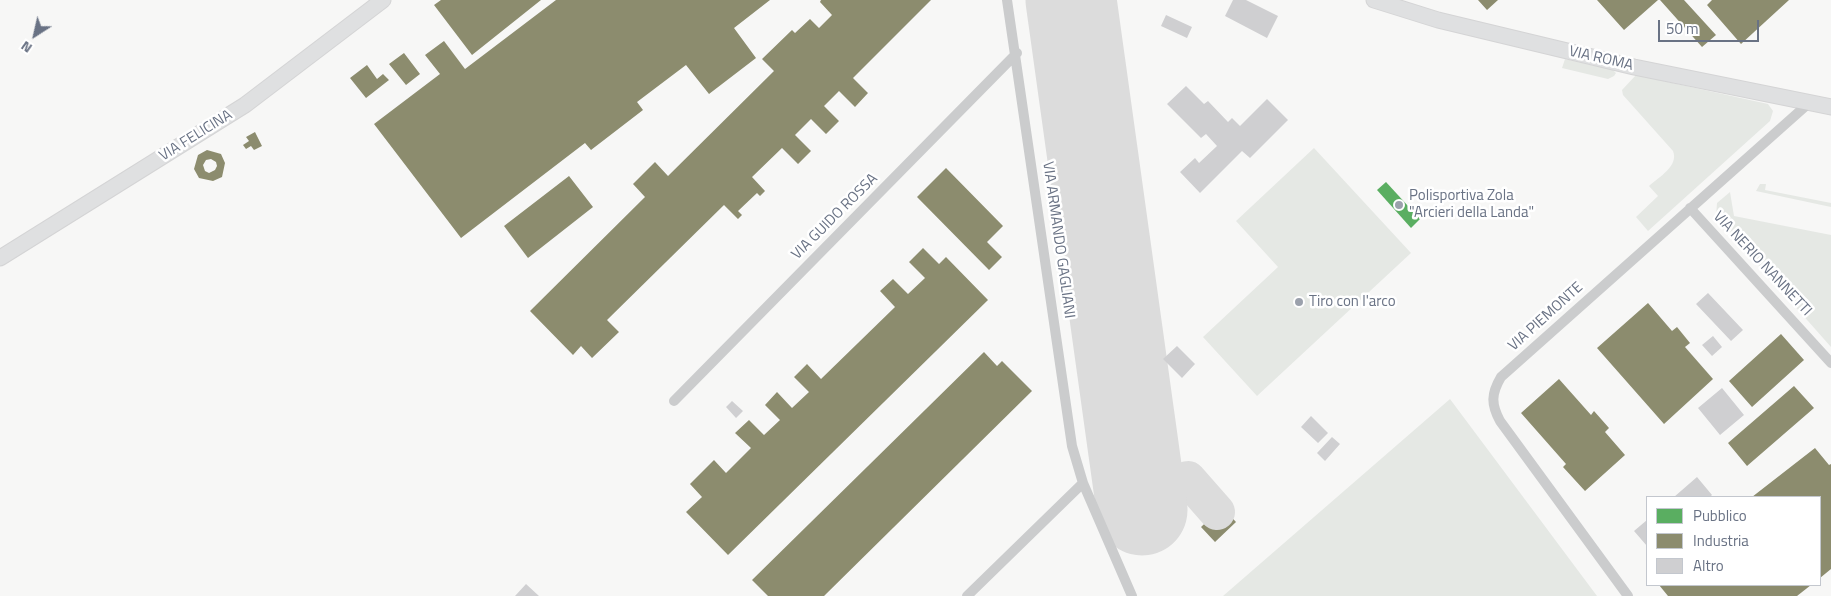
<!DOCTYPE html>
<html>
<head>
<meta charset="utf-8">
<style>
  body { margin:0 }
  #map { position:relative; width:1831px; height:596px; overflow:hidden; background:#f7f7f6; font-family:"Titillium Web",sans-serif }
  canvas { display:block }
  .legend { position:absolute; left:1646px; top:496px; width:175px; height:90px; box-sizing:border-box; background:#fff; border:1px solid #c3c7ce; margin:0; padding:6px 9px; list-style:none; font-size:15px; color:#697284 }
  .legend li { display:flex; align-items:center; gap:10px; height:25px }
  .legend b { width:25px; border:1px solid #c3c7ce }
  .north { position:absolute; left:10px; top:10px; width:50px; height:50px; -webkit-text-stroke:4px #fff; paint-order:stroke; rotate:215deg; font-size:14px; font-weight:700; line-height:20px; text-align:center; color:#697284 }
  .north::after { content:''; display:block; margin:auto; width:18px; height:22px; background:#697284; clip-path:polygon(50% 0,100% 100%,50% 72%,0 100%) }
  .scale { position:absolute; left:1658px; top:20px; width:101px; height:22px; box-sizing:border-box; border:2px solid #697284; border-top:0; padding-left:6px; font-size:15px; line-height:18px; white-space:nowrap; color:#697284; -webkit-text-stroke:4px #fff; paint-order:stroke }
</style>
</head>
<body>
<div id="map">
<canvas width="1831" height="596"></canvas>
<ul class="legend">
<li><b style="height:14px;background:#5aae61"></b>Pubblico</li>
<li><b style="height:14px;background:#8c8c6e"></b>Industria</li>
<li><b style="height:14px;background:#cfcfd1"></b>Altro</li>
</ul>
<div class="north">N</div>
<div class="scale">50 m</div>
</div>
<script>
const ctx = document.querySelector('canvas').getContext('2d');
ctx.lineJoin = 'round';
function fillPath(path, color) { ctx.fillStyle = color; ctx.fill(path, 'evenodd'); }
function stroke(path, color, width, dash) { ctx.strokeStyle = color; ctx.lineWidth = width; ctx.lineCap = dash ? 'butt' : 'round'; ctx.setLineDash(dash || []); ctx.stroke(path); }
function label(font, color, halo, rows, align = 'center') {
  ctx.font = font + ' "Titillium Web",sans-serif'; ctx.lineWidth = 5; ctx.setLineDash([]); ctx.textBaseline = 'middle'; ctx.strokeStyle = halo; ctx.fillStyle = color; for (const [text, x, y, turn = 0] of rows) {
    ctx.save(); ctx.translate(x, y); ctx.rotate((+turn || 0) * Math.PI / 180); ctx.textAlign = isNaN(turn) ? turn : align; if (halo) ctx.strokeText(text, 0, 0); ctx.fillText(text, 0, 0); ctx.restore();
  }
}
const green = new Path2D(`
  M1565 59 1613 70 1616 73 1614 76 1608 79 1562 68Z
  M1636 75 1768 104 1773 111 1770 121 1648 231 1636 217 1658 196 1649 186C1659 177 1679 166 1673 151L1623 95 1622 90Z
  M1314 148 1411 253 1257 396 1203 337 1278 267 1236 221Z
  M1760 184H1766L1765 190 1831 203V207L1756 191Z
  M1730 192 1734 216 1831 235V347L1716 217 1717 203Z
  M1450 399 1597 596H1223Z`);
const public = new Path2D(`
  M1386 182 1420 219 1411 228 1377 190Z`);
const industry = new Path2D(`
  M441 0H541L472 55 434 5Z
  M556 0H770L734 28 756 58 709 94 686 65 637 102 643 110 591 150 585 143 461 238 374 124 440 74 425 55 444 41 465 69Z
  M821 0H931L853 78 868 93 855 107 839 91 824 106 839 121 826 134 811 119 795 135 811 151 798 164 782 148 752 177 765 191 760 196 757 193 738 211 742 215 738 219 724 205 607 320 619 332 592 358 581 346 573 355 530 311 645 197 633 184 655 162 668 176 774 71 762 59 792 30 795 33 810 19 819 28 832 15 820 2Z
  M1478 0H1498L1487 10Z
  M1597 0H1658L1624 30Z
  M1660 0H1684L1716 35 1702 47Z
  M1712 0H1789L1741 44 1707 5Z
  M404 53 420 74 406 85 389 64Z
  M367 65 377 79 383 74 389 80 366 98 350 78Z
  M255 132 262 146 254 150 251 146 246 149 243 145 249 141 246 137Z
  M207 150 221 154 225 163 222 177 213 181 199 178 194 169 198 155ZM211 159 216 162 217 166 215 170 209 173 205 171 203 165 206 160Z
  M946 168 1003 226 987 242 1002 257 989 270 917 197Z
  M569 176 593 207 528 258 504 226Z
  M923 248 939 264 946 257 988 300 728 555 686 512 702 497 690 484 714 460 726 473 751 448 735 433 749 420 764 435 780 420 765 405 777 392 792 408 809 392 794 377 807 364 821 379 895 307 880 291 893 279 908 294 925 278 909 262Z
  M1648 303 1672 331 1677 327 1690 343 1685 347 1713 379 1664 424 1597 348Z
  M1781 334 1804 360 1752 407 1729 381Z
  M984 352 997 366 1002 361 1032 391 824 596H768L752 580Z
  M1559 379 1591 415 1594 411 1609 428 1605 432 1625 455 1585 491 1563 467 1566 464 1521 413Z
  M1794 386 1814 408 1747 466 1728 443Z
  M1815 448 1829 465 1831 464V569L1820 578V497H1752Z
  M1222 507 1236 522 1215 542 1201 527Z
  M1659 585H1811L1797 596H1668Z`);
const taxiway = new Path2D(`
  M1140 490 1188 479 1217 512`);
const runway = new Path2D(`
  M1071 0 1142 510`);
const building = new Path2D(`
  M1233 0H1246L1278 16 1267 38 1225 16Z
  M1166 15 1192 27 1187 38 1161 26Z
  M1186 86 1204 104 1208 101 1228 122 1232 118 1240 126 1267 99 1288 120 1250 158 1242 151 1200 193 1180 172 1195 158 1199 163 1217 146 1206 134 1201 138 1167 104Z
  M1708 293 1743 330 1731 341 1696 304Z
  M1713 336 1722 347 1712 356 1702 345Z
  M1177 346 1195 364 1182 378 1163 359Z
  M1722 388 1744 415 1720 435 1698 408Z
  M732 401 743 411 736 418 726 407Z
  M1311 416 1328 433 1318 443 1301 427Z
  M1332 437 1340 444 1325 461 1317 453Z
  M1697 477 1712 495 1710 497H1674Z
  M1647 520V546L1634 531Z
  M526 584 539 596H515Z`);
const street = new Path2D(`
  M1007 0 1072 446 1083 483 1132 596
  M1690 208 1831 363
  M674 401 1017 53
  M967 596 1083 483
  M1628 596 1500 421C1491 404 1491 394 1501 377L1809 103`);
const secondary = new Path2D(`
  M1374 0 1438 20 1634 67 1831 107
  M0 258 245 105 383 0`);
const markers = [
  [1399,205,5,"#9ba1ac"],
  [1299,302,5,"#9ba1ac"]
];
const streetNames = [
  ["VIA ROMA",1601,59,13],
  ["VIA FELICINA",196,136,-32],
  ["VIA GUIDO ROSSA",835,217,-45],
  ["VIA ARMANDO GAGLIANI",1058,240,82],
  ["VIA NERIO NANNETTI",1762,264,47],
  ["VIA PIEMONTE",1546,317,-42]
];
const poiNames = [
  ["Polisportiva Zola",1409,196],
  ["\"Arcieri della Landa\"",1409,213],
  ["Tiro con l'arco",1309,302]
];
fillPath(green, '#e5e8e4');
fillPath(public, '#5aae61');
fillPath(industry, '#8c8c6e');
stroke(taxiway, '#dcdcdc', 36);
stroke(runway, '#dcdcdc', 91);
fillPath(building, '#cfcfd1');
stroke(secondary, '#d4d4d5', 17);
stroke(street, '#cbcccd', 10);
stroke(secondary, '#dfe0e1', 15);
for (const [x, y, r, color] of markers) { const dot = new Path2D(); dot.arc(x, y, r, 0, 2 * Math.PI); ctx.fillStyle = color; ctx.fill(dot); stroke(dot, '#fff', 2); }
label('15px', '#697284', '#fff', streetNames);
label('15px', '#697284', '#fff', poiNames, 'left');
</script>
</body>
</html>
